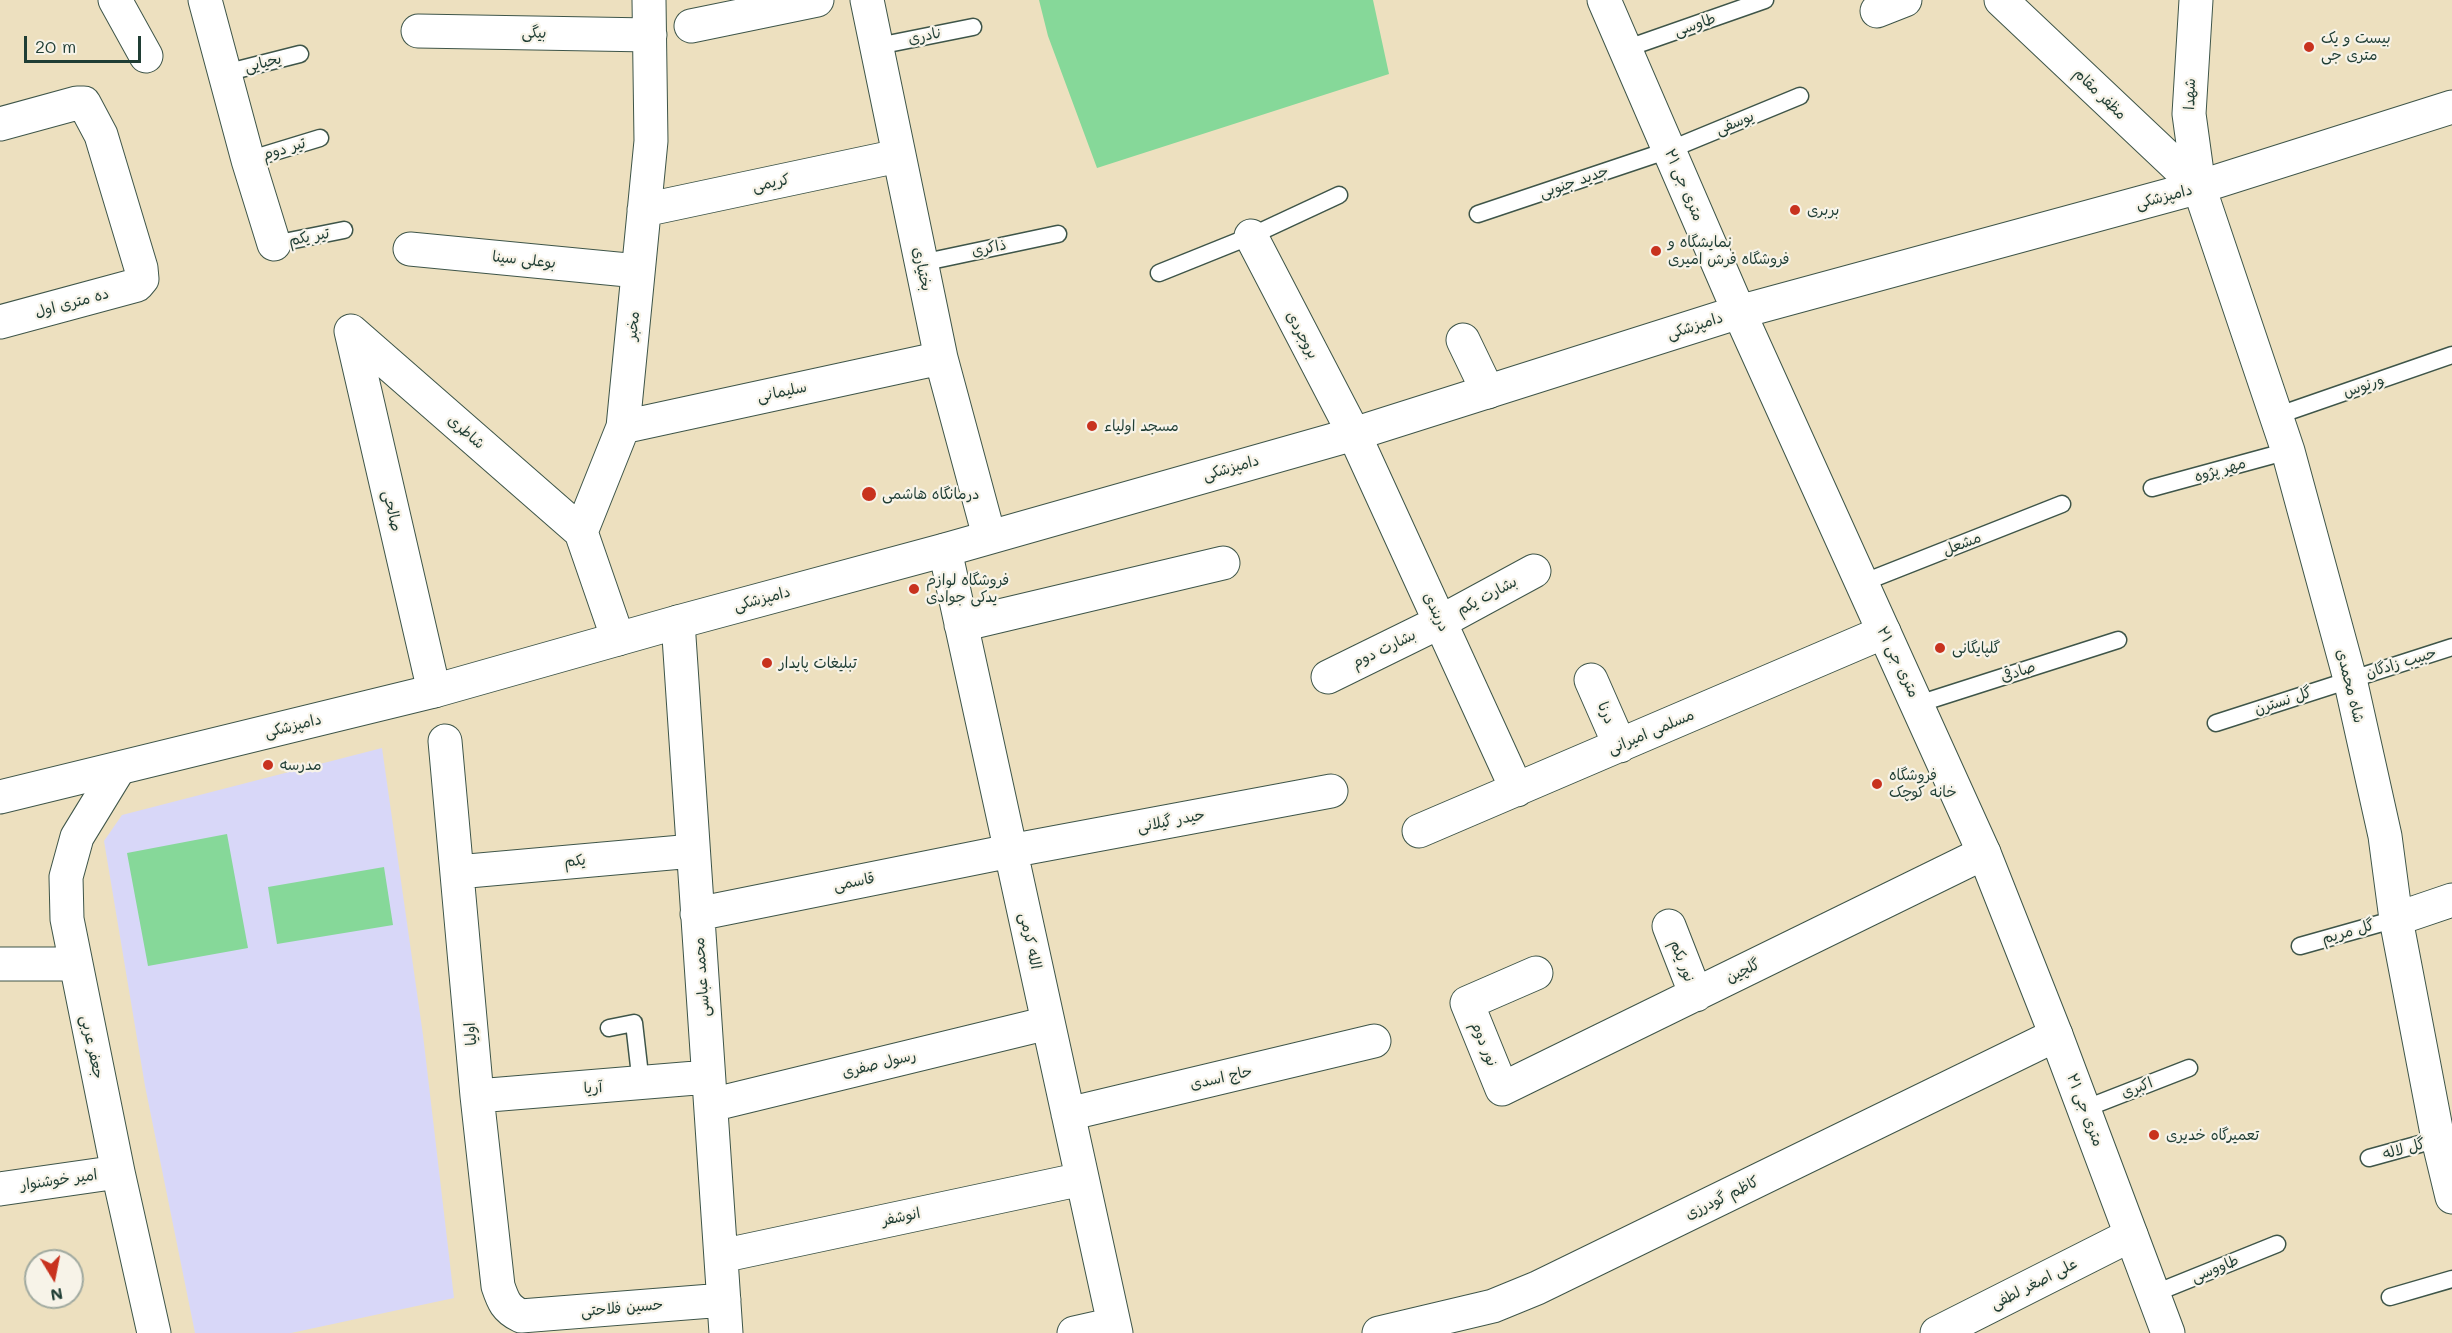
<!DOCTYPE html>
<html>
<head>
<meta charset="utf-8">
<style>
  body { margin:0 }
  #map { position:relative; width:2452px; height:1333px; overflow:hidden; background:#ede0bf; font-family:Mali,sans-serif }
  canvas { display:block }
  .north { position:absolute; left:24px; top:1249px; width:60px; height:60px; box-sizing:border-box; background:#f7f3e8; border:2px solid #a1aaa0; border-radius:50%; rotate:170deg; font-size:16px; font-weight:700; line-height:24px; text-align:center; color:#1f3d34 }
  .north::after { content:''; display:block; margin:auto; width:21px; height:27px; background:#c8321e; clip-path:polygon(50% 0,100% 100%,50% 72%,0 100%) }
  .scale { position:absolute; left:24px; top:36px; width:117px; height:27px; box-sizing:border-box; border:3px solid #1f3d34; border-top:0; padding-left:8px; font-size:18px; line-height:21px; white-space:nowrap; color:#1f3d34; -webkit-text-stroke:4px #f7f3e8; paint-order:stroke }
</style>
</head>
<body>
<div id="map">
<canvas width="2452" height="1333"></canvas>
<div class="north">N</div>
<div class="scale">20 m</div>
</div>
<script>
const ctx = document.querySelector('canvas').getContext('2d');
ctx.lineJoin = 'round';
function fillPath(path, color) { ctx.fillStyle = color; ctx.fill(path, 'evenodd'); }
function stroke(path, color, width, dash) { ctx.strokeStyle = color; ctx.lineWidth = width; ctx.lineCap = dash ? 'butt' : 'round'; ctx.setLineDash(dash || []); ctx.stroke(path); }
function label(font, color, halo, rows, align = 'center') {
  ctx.font = font + ' Mali,"Playpen Sans Arabic",sans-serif'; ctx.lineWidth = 4.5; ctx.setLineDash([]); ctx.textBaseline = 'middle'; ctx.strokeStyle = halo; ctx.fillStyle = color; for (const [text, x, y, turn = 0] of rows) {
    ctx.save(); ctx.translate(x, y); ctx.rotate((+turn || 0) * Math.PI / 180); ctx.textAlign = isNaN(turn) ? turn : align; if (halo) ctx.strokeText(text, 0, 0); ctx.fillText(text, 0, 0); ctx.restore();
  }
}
const built = new Path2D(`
  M382 748 423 1035 454 1298 291 1333H195L145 1086 104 841 122 815Z`);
const green = new Path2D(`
  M1039 0H1373L1389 74 1097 168 1048 36Z
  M227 834 248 948 148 966 127 853Z
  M384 867 393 925 277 944 268 887Z`);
const lane = new Path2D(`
  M878 46 973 27
  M1625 49 1765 0
  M225 73 300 54
  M248 160 320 138
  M1478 214 1669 150 1800 96
  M274 244 344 230
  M921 263 1058 234
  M1159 273 1251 236 1339 195
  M2276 416 2452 355
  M2152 488 2288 451
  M1862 583 2062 504
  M1918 704 2118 640
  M2216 723 2452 647
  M2300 946 2396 919
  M609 1028 634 1023 641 1084
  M2084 1109 2189 1068
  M2369 1158 2438 1139
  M2153 1294 2277 1244
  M2390 1297 2452 1279`);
const street = new Path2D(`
  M115 0 146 56
  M205 0 248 160 274 244
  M867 0 941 358 989 536
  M2001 0 2199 187
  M2196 0 2189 114 2199 187 2288 451 2350 679 2385 836 2396 919 2438 1139 2452 1197
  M1877 11 1905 0
  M691 26 817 0
  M418 31 650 35
  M0 124 77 103H84L101 135 141 268 142 279 137 285 0 322
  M644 210 898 156
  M1251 236 1354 434 1517 790
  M410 249 638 271
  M351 331 434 691
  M351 331 581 532
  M1463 340 1488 392
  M623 427 941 358
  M945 550 1116 1333
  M678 622 726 1333
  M961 625 1223 563
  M618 639 581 532 623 427 651 141 649 0
  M1328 677 1440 622 1534 571
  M1591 680 1620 746
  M445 741 477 1096 498 1286C503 1301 506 1309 521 1316L724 1300
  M118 770 77 837 66 877 67 919 118 1172 154 1333
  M1419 831 1884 632
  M457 872 693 851
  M697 914 1010 851 1331 791
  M2396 919 2452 900
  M1669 926 1696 995
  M0 964H74
  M1536 973 1467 1003 1502 1089 1984 853
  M477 1096 708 1077
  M711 1105 1048 1023
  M1068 1114 1374 1041
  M0 1189 118 1172
  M721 1256 1082 1179
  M1074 1333 1114 1324
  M1379 1333 1493 1306 1537 1288 2056 1035
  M1937 1333 2131 1235`);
const secondary = new Path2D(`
  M1604 0 1739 312 1984 853 2056 1035 2168 1333
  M0 797 434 691 678 622 945 550 1354 434 1739 312 2199 187 2452 107`);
const markers = [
  [2309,47,6,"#c8321e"],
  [1795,210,6,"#c8321e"],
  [1656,251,6,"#c8321e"],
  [1092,426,6,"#c8321e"],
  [869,494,8,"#c8321e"],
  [914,589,6,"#c8321e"],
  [1940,648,6,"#c8321e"],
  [767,663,6,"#c8321e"],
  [268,765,6,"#c8321e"],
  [1877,784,6,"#c8321e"],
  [2154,1135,6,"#c8321e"]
];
const streetNames = [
  ["طاوسی",1695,25,-19],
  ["بیگی",534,33,1],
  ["نادری",925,36,-12],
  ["یحیایی",263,63,-14],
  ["مظفر مقام",2100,94,44],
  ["شهدا",2190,94,-88],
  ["یوسفی",1735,123,-22],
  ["تیر دوم",284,149,-17],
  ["جدید جنوبی",1574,182,-19],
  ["کریمی",771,183,-12],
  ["۲۱ متری جی",1684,185,67],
  ["دامپزشکی",2164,197,-15],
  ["تیر یکم",309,237,-11],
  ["ذاکری",989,248,-12],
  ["بوعلی سینا",524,260,6],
  ["بختیاری",922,269,78],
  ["ده متری اول",72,303,-15],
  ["مخبر",633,326,-84],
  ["دامپزشکی",1695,326,-18],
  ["بروجردی",1302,335,62],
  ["ورنوس",2364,386,-19],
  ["سلیمانی",782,392,-12],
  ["شاطری",466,432,41],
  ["دامپزشکی",1231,468,-16],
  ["مهر پژوه",2220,470,-16],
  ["صالحی",392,511,77],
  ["مشعل",1962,544,-21],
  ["بشارت یکم",1487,596,-28],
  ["دامپزشکی",762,599,-15],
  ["دربندی",1436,612,65],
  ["بشارت دوم",1384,649,-26],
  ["۲۱ متری جی",1898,662,64],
  ["حبیب زادگان",2401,663,-17],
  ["صادقی",2018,672,-18],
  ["شاه محمدی",2350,686,76],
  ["گل نسترن",2283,701,-18],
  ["درنا",1606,713,67],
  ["دامپزشکی",293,726,-14],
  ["مسلمی امیرانی",1651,732,-23],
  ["حیدر گیلانی",1171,821,-11],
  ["یکم",575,861,-5],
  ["قاسمی",854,882,-11],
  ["گل مریم",2348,932,-16],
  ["الله کرمی",1030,941,78],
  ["نور یکم",1682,961,69],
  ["گلچین",1743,971,-26],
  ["محمد عباسی",702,977,-94],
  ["اولیا",471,1034,-95],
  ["نور دوم",1484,1044,68],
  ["جعفر عربی",92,1047,78],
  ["رسول صفری",879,1064,-14],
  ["حاج اسدی",1221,1078,-13],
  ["آریا",593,1088,-4],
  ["اکبری",2137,1088,-21],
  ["۲۱ متری جی",2085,1110,69],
  ["گل لاله",2404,1149,-15],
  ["امیر خوشنوار",59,1180,-8],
  ["کاظم گودرزی",1722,1198,-26],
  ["انوشفر",901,1217,-12],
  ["طاووسی",2215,1269,-22],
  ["علی‌ اصغر لطفی",2034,1284,-27],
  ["حسین فلاحتی",622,1308,-5]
];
const poiNames = [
  ["بیست و یک",2321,38],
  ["متری جی",2321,55],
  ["بربری",1807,210],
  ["نمایشگاه و",1668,242],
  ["فروشگاه فرش امیری",1668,259],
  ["مسجد اولیاء",1104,426],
  ["درمانگاه هاشمی",882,494],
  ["فروشگاه لوازم",926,580],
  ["یدکی جوادی",926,597],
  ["گلپایگانی",1952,648],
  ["تبلیغات پایدار",779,663],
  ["مدرسه",280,765],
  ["فروشگاه",1889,775],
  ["خانه کوچک",1889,792],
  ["تعمیرگاه خدیری",2166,1135]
];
fillPath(built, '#d8d7f8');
fillPath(green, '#86d899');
stroke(lane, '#3e5549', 19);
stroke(street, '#3e5549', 35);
stroke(secondary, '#3e5549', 35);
stroke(lane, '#fff', 16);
stroke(street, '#fff', 33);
stroke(secondary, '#fff', 33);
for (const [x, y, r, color] of markers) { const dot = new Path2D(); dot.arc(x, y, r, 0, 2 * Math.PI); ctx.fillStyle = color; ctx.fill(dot); stroke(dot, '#f7f3e8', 2); }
label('15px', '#1f3d34', '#f7f3e8', streetNames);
label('15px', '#1f3d34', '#f7f3e8', poiNames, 'left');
</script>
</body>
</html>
